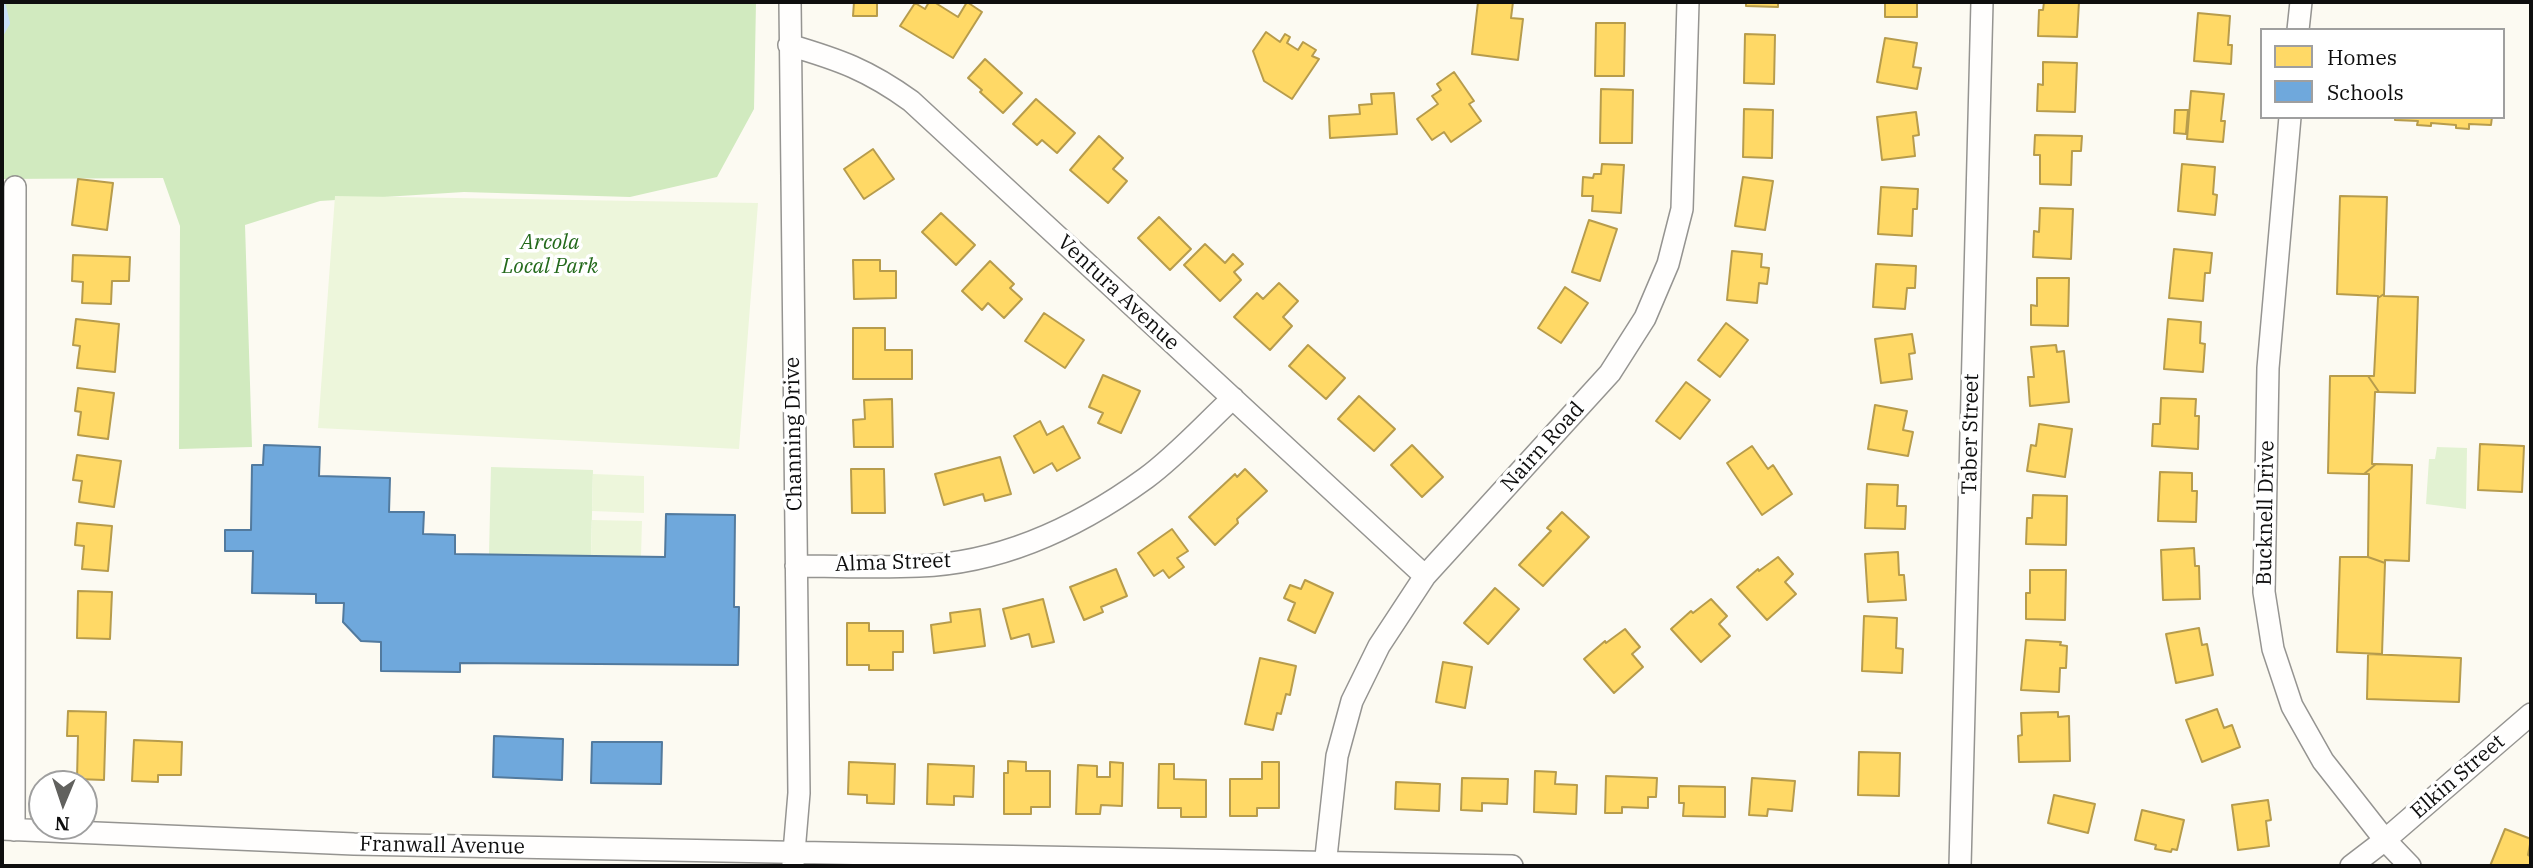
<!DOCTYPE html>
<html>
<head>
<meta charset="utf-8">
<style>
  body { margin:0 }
  #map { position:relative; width:2533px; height:868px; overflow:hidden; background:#fcfaf2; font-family:"IBM Plex Serif",serif }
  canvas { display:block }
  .frame { position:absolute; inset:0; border:4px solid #0e0e0e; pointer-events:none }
  .legend { position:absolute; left:2260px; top:28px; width:245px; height:91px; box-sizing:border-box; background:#fff; border:2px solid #9f9f9f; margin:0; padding:9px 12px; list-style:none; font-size:21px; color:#0e0e0e }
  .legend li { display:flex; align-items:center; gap:14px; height:35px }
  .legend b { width:35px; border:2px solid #9f9f9f }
  .north { position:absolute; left:28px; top:770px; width:70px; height:70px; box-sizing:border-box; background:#fff; border:2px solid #9f9f9f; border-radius:50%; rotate:182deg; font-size:19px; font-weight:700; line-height:28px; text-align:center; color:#0e0e0e }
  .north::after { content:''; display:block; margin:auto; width:24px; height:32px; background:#61615e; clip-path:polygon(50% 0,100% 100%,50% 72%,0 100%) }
</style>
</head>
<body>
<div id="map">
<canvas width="2533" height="868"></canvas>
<div class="frame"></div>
<ul class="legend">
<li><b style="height:19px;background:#ffd966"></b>Homes</li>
<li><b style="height:19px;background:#6fa8dc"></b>Schools</li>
</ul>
<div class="north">N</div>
</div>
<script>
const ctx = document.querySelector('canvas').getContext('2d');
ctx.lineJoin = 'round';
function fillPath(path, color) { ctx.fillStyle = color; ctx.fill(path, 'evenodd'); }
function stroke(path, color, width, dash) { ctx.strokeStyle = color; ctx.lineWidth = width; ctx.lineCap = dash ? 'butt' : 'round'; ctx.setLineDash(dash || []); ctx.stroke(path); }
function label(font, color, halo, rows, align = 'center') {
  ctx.font = font + ' "IBM Plex Serif",serif'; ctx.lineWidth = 7; ctx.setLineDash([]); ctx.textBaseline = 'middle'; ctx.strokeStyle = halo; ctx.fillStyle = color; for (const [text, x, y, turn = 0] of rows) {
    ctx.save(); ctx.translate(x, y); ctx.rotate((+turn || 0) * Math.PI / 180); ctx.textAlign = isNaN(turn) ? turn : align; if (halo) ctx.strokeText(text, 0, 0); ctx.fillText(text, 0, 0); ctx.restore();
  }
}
const green = new Path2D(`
  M2437 447 2467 448 2466 509 2426 504 2429 459H2435Z
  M491 467 593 470 591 556 489 554Z`);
const forest = new Path2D(`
  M2 2H756L754 109 717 177 630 197 464 192 320 201 245 225 252 447 179 449 180 226 163 178 2 179Z`);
const pitch = new Path2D(`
  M335 196 758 203 739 449 318 428Z
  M593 474 644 476V513L592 511Z
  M592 520 642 521 641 557 591 556Z`);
const homes = new Path2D(`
  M854 2H877V16H853Z
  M929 2H934L958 17 967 2 982 12 953 58 900 26 915 3 925 9Z
  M1478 2H1513L1511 18 1523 19 1518 60 1472 54Z
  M1746 2H1778V7L1746 6Z
  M1885 2H1917V17H1885Z
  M2044 2H2079L2077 37 2038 36 2039 10H2043Z
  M2198 13 2230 16 2228 45H2232L2231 64 2194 61Z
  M1596 23H1625L1624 76H1595Z
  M1266 32 1280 42 1285 34 1290 37 1287 43 1298 50 1303 42 1316 50 1312 56 1319 59 1292 99 1264 81 1253 51Z
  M1745 34 1775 35 1774 84 1744 83Z
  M1885 38 1917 43 1913 67 1921 68 1917 89 1877 82Z
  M985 59 1022 93 1003 113 980 92 982 90 968 78Z
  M2043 62 2077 63 2075 112 2037 111 2038 84 2043 85Z
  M1454 72 1474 101 1469 104 1481 121 1451 142 1444 132 1432 140 1417 119 1438 104 1432 96 1441 90 1437 84Z
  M1601 89 1633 90 1632 143H1600Z
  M2191 91 2224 94 2221 121H2225L2223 142 2187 139Z
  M1394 93 1397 134 1330 138 1329 116 1360 114 1359 105 1372 104 1371 94Z
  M1036 99 1075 133 1057 153 1042 140 1037 145 1013 124Z
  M1744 109 1773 110 1772 158 1743 157Z
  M2175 110H2188L2186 134 2174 133Z
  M1916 112 1919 135 1913 136 1915 156 1882 160 1877 117Z
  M2395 117H2492L2491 125 2469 124V129L2456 128V125L2431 123V126L2417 125 2418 121 2395 120Z
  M2035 135 2082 136 2081 151H2072L2071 185 2040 184V155H2034Z
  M1099 136 1123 158 1113 169 1127 181 1108 203 1070 170Z
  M873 149 894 179 864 199 844 169Z
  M1602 164 1624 165 1621 213 1592 211 1593 196H1582L1583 177 1593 178 1594 174H1601Z
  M2182 164 2215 167 2213 194 2217 195 2215 215 2178 211Z
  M1743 177 1773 181 1765 230 1735 226Z
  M78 179 113 183 107 230 72 225Z
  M1881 187 1918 189 1917 209H1913L1912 236 1878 234Z
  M2340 196 2387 197 2384 294 2378 298V296L2337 294Z
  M2040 208 2073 209 2071 259 2033 257 2034 231 2039 232Z
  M941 213 975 245 956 265 922 232Z
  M1159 217 1191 249 1170 270 1138 238Z
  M1589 220 1617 229 1600 281 1572 272Z
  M1205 244 1225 263 1233 254 1243 264 1234 272 1241 280 1220 301 1184 265Z
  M2174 249 2212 253 2210 273H2205L2203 301 2169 298Z
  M1732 251 1762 254 1761 267 1769 268 1767 284 1759 283 1757 303 1727 300Z
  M73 255 130 257 129 281H112L111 304 82 303 83 282 72 281Z
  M853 260H880V271H896V298L854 299Z
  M990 261 1014 284 1010 288 1022 299 1004 318 988 303 982 310 962 291Z
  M1876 264 1916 266 1915 288H1907L1905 309 1873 307Z
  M2037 278H2069L2068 326 2031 325V305L2037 306Z
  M1279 283 1298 301 1283 317 1292 326 1270 350 1234 317 1257 293 1263 299Z
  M1565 287 1588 303 1561 343 1538 328Z
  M2384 294V296L2418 297 2415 393 2379 392 2368 376H2374L2378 298Z
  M1044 313 1084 340 1065 368 1025 341Z
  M76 319 119 324 115 372 77 368 80 346 73 345Z
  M2168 319 2201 322 2200 343 2205 344 2203 372 2164 369Z
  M1726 323 1748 340 1720 377 1698 360Z
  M853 328H885V350H912V379H853Z
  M1912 334 1915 353 1909 354 1912 379 1881 383 1875 339Z
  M1308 345 1345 378 1326 399 1289 366Z
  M2056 345 2057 352 2064 351 2069 402 2030 406 2028 377H2034L2031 347Z
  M1103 375 1140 391 1121 433 1098 423 1103 413 1089 407Z
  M2330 376H2368L2379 392H2375L2372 464H2376L2364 474 2328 473Z
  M1686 382 1710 400 1680 439 1656 421Z
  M78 388 114 393 108 439 78 435 81 412 75 411Z
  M1359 396 1395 429 1374 451 1338 419Z
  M2161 398 2196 399 2195 416H2199L2198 449 2152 446 2153 424H2160Z
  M892 399 893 447H854L853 420 865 419 864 400Z
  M1875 405 1907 411 1903 430 1913 432 1908 456 1868 449Z
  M1040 421 1047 435 1063 426 1080 458 1057 471 1052 463 1034 473 1014 436Z
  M2039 424 2072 429 2065 477 2027 471 2031 445 2036 446Z
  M2480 444 2524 446 2522 492 2478 490Z
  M1412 445 1443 477 1422 497 1391 465Z
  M1752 446 1768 469 1773 465 1792 494 1762 515 1727 463Z
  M77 455 121 461 114 507 79 502 82 481 73 480Z
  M1000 457 1011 494 985 501 983 494 944 505 935 474Z
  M2376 464 2412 465 2409 561 2385 560V563L2368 557 2369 474H2364Z
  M851 469H884L885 513H852Z
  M1245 469 1267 491 1237 519 1238 523 1215 545 1189 517 1235 474 1237 477Z
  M2160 472 2192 473V491H2197L2196 522 2158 521Z
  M1867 484 1898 485 1897 506H1906L1905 529 1865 528Z
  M2033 495 2067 496 2066 545 2026 544 2027 518H2032Z
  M1562 512 1589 537 1543 586 1519 565 1551 531 1547 528Z
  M77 523 112 526 108 571 82 569 84 546 75 545Z
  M1172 529 1188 551 1177 558 1184 567 1169 578 1163 570 1154 576 1138 553Z
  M2194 548 2195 566H2199L2200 599 2163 600 2161 550Z
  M1898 552 1899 575H1904L1906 600 1868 602 1865 554Z
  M1778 557 1793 574 1785 582 1796 594 1767 620 1737 587 1758 569 1759 571Z
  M2340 557H2368L2385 563 2382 654 2337 652Z
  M1116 569 1127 596 1101 607 1103 612 1084 620 1070 587Z
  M2030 570H2066L2065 620 2026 619V593H2030Z
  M1305 580 1333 593 1315 633 1288 620 1295 603 1284 598 1290 585 1301 589Z
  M1495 588 1519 609 1488 644 1464 623Z
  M78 591 112 592 110 639 77 638Z
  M1043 599 1054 642 1032 647 1029 634 1011 639 1003 609Z
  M1711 599 1727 616 1719 624 1730 636 1701 662 1671 629 1691 611 1693 613Z
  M980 609 985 646 934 653 931 625 951 622 950 613Z
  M1864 616 1897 618 1896 648 1903 649 1902 673 1862 671Z
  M847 623H869V631H903V652H893V670H869V665H847Z
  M2199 628 2202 645 2207 644 2213 675 2176 683 2166 634Z
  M1625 629 1640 647 1632 654 1643 667 1614 693 1584 659 1605 641 1606 643Z
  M2026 640 2061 642 2060 645 2067 646 2066 668H2060L2059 692 2021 690Z
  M2368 654 2461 658 2459 702 2367 699Z
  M1260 658 1296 666 1290 695 1286 694 1281 714 1277 713 1273 730 1245 724Z
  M1443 662 1472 667 1465 708 1436 702Z
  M2217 709 2224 728 2232 725 2240 747 2202 762 2186 720Z
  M68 711 106 712 104 780 77 779 78 736H67Z
  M2058 712V717L2069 716 2070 761 2019 762 2018 736 2022 735 2021 713Z
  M134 740 182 742 181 775H158V782L132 781Z
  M1859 752 1900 753 1899 796 1858 795Z
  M1008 761 1026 762V771H1050V807H1031V814H1004V773H1008Z
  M849 762 895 764 894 804 867 803V795L848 794Z
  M1110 762 1123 763 1122 806 1101 805 1100 814H1076L1078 765 1097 766V777H1110Z
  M1262 762H1279V808H1257V816H1230V779H1262Z
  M928 764 974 766 973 797 954 796V805L927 804Z
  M1159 764H1174V779L1206 780V817H1181V808H1158Z
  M1535 771 1556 772 1555 784 1577 785 1576 814 1534 812Z
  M1606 776 1657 778 1656 797H1648V808L1622 807V813H1605Z
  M1462 778 1508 779 1507 804 1482 803V811L1461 810Z
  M1752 778 1795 781 1792 811 1768 809 1767 816 1749 815Z
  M1396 782 1440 784 1439 811 1395 809Z
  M1679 786 1725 787V817L1683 816 1684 803H1679Z
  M2054 795 2095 804 2088 833 2048 823Z
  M2268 800 2271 820 2266 821 2269 846 2238 850 2232 805Z
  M2142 810 2184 820 2177 850 2172 849 2171 852 2155 849 2156 845 2135 840Z
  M2505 829 2531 839 2528 855 2531 857V866H2490Z`);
const schools = new Path2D(`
  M264 445 320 447 319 476 390 478 389 512H424L423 534 455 535V554L665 557 666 514 735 515 734 607H739L738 665 460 663V672L381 671V642L361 641 343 622 344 603H316V594L252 593 253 551H225V530H251L252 465H263Z
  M494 736 563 739 562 780 493 777Z
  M592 742H662L661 784 591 783Z`);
const stream = new Path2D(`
  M2 32 7 23 2 2`);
const street = new Path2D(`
  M790 2 799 793 793 864
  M2298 30 2301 2
  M789 45C840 60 868 70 911 101L1425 576
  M2290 117 2268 368 2264 592 2273 649 2292 706 2323 761 2385 840 2410 866
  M796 566C837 566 879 568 919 566 1002 563 1080 526 1146 478 1176 456 1205 424 1233 398
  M2 829 354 844 1512 866
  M14 830 15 187
  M1325 866 1337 756 1352 701 1379 646 1425 576 1610 373 1645 318 1668 264 1682 209 1688 2
  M1960 866 1982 2
  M2351 866 2385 840 2531 714`);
const parkNames = [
  ["Arcola",550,243],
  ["Local Park",550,267]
];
const streetNames = [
  ["Ventura Avenue",1118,293,43],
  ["Channing Drive",794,434,-91],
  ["Taber Street",1971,434,-89],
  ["Nairn Road",1543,447,-48],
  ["Bucknell Drive",2266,513,-89],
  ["Alma Street",893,563,-2],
  ["Elkin Street",2458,777,-41],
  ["Franwall Avenue",442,846,1]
];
fillPath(green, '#e2f2d2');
fillPath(forest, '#d1eabf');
fillPath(pitch, '#edf6db');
fillPath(homes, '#ffd966');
stroke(homes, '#b79c4c', 2);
fillPath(schools, '#6fa8dc');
stroke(schools, '#527a9e', 2);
stroke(stream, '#c8e1f7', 6);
stroke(street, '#959491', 24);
stroke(street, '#fffefd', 21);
label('italic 21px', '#23691b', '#fff', parkNames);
label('21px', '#0e0e0e', '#fff', streetNames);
</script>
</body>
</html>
